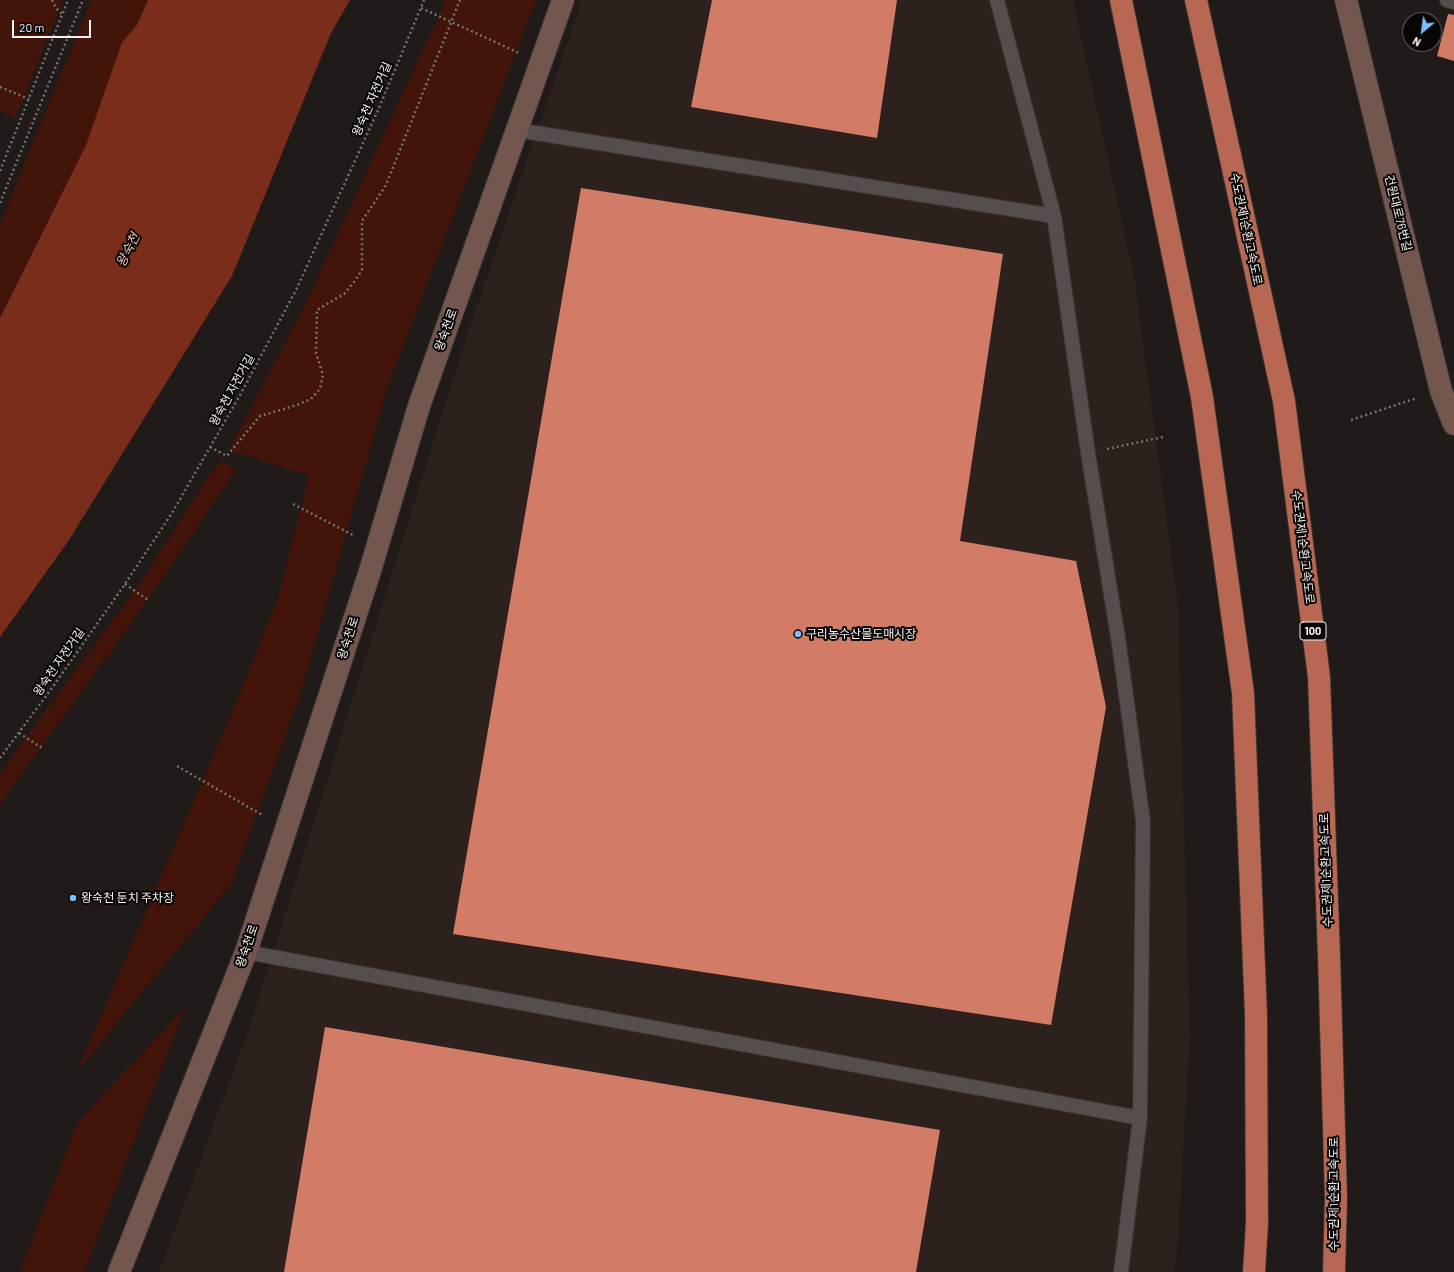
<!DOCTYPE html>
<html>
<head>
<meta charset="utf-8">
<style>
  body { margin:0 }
  #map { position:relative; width:1454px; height:1272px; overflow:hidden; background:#201a18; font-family:Barlow,sans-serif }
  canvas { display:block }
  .north { position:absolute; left:1402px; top:12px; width:40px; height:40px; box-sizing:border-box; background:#080605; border:1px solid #686564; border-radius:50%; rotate:209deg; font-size:11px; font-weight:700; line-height:16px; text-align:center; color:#f8f3f2 }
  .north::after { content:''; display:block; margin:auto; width:14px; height:18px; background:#79bff8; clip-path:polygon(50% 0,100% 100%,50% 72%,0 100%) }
  .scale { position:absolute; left:12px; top:20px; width:79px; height:18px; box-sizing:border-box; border:2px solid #f8f3f2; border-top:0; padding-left:5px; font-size:12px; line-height:14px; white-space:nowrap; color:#f8f3f2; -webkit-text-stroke:3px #080605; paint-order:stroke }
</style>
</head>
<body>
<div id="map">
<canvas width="1454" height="1272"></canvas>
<div class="north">N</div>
<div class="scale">20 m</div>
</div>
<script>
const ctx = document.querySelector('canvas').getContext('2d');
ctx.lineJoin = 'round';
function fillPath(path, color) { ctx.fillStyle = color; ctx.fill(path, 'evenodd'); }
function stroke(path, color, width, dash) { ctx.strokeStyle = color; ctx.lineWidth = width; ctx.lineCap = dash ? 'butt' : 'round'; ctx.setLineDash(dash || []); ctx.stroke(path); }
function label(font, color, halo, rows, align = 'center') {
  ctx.font = font + ' Barlow,"Noto Sans KR",sans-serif'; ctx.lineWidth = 4; ctx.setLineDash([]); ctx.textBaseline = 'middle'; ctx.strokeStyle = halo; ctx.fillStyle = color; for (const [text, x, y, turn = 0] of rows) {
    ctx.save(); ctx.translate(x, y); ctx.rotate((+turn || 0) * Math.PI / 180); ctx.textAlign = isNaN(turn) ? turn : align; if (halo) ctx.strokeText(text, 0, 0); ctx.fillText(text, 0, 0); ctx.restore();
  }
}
const built = new Path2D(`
  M582 0H1073L1135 281 1178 606 1190 1039 1178 1239 1174 1272H159L249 1029 465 341Z`);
const green = new Path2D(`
  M0 0H63L15 118 0 111Z
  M92 0H148L137 25 122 42 86 145 0 318V225L35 137Z
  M446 0H536L388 385 299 698 231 884 77 1072 236 703 277 601 309 476 229 450 305 305Z
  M222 461 237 469 148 600 0 804V773L138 586 215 467Z
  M185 1007 84 1272H20L77 1123Z`);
const water = new Path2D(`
  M148 0H350L331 33 232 276 69 540 0 637V318L86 145 122 42 137 25Z`);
const building = new Path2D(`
  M712 0H897L877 138 691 107Z
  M1448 14 1454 15V61L1437 56Z
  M581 188 1003 254 960 541 1076 561 1106 707 1051 1025 453 934Z
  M325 1027 940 1130 916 1272H284Z`);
const path = new Path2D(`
  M52 0 56 8 63 15
  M421 8 519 53
  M0 87 29 99
  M0 171 68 0
  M0 203 83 0
  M1351 420 1417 398
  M210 447 227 456 260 416 297 405 311 399 320 389 323 375 316 353 317 310 344 294 354 282 362 270V221L386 185 460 0
  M1107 449 1163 437
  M293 504 355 536
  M125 584 148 600
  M19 733 42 748
  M0 758 52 688 125 584 172 513 239 397 296 290 379 108 424 0
  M177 766 264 816`);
const lane = new Path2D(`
  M997 0 1054 216
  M1447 0 1454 2
  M517 130 1054 216 1088 453 1119 644 1143 821 1140 1118 1121 1272
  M246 952 1140 1118`);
const secondary = new Path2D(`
  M1346 0 1441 391 1454 424
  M119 1272 246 952 370 571 419 406 563 0`);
const highway = new Path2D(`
  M1121 0 1202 397 1243 693 1256 1015 1257 1223 1254 1272
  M1196 0 1284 401 1319 677 1329 956 1336 1198 1334 1272`);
const markers = [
  [798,634,4,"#79bff8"],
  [73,898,4,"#79bff8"]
];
const shields = [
  [1313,631,26]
];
const shieldNames = [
  ["100",1313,631]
];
const streetNames = [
  ["왕숙천 자전거길",372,99,-66],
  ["건원대로76번길",1398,213,76],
  ["수도권제1순환고속도로",1246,229,78],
  ["왕숙천로",446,330,-70],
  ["왕숙천 자전거길",232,390,-61],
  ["수도권제1순환고속도로",1303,547,83],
  ["왕숙천로",348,638,-72],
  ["왕숙천 자전거길",59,662,-55],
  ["수도권제1순환고속도로",1326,870,-92],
  ["왕숙천로",247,946,-71],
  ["수도권제1순환고속도로",1334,1194,-90]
];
const poiNames = [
  ["구리농수산물도매시장",806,634],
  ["왕숙천 둔치 주차장",81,898]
];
const waterNames = [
  ["왕숙천",128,250,-63]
];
fillPath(built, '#2d211e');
fillPath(green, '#43150a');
fillPath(water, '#7a2d1a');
fillPath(building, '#d27c67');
stroke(lane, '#3a3534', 16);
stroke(secondary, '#3a3534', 24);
stroke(highway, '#3a3534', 24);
stroke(path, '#77716f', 2.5, [2, 3]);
stroke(lane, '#554e4c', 14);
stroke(secondary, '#73564e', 22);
stroke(highway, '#b86753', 22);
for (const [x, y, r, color] of markers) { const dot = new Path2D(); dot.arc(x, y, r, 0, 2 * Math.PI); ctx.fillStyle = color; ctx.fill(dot); stroke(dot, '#080605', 1.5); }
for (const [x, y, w] of shields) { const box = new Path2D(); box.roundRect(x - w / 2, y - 9, w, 18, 3); ctx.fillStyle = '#080605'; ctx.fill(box); stroke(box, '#f8f3f2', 1); }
label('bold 11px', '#f8f3f2', null, shieldNames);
label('12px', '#f8f3f2', '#080605', streetNames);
label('12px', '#f8f3f2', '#080605', poiNames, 'left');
label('italic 13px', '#f4c5b9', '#080605', waterNames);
</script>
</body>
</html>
